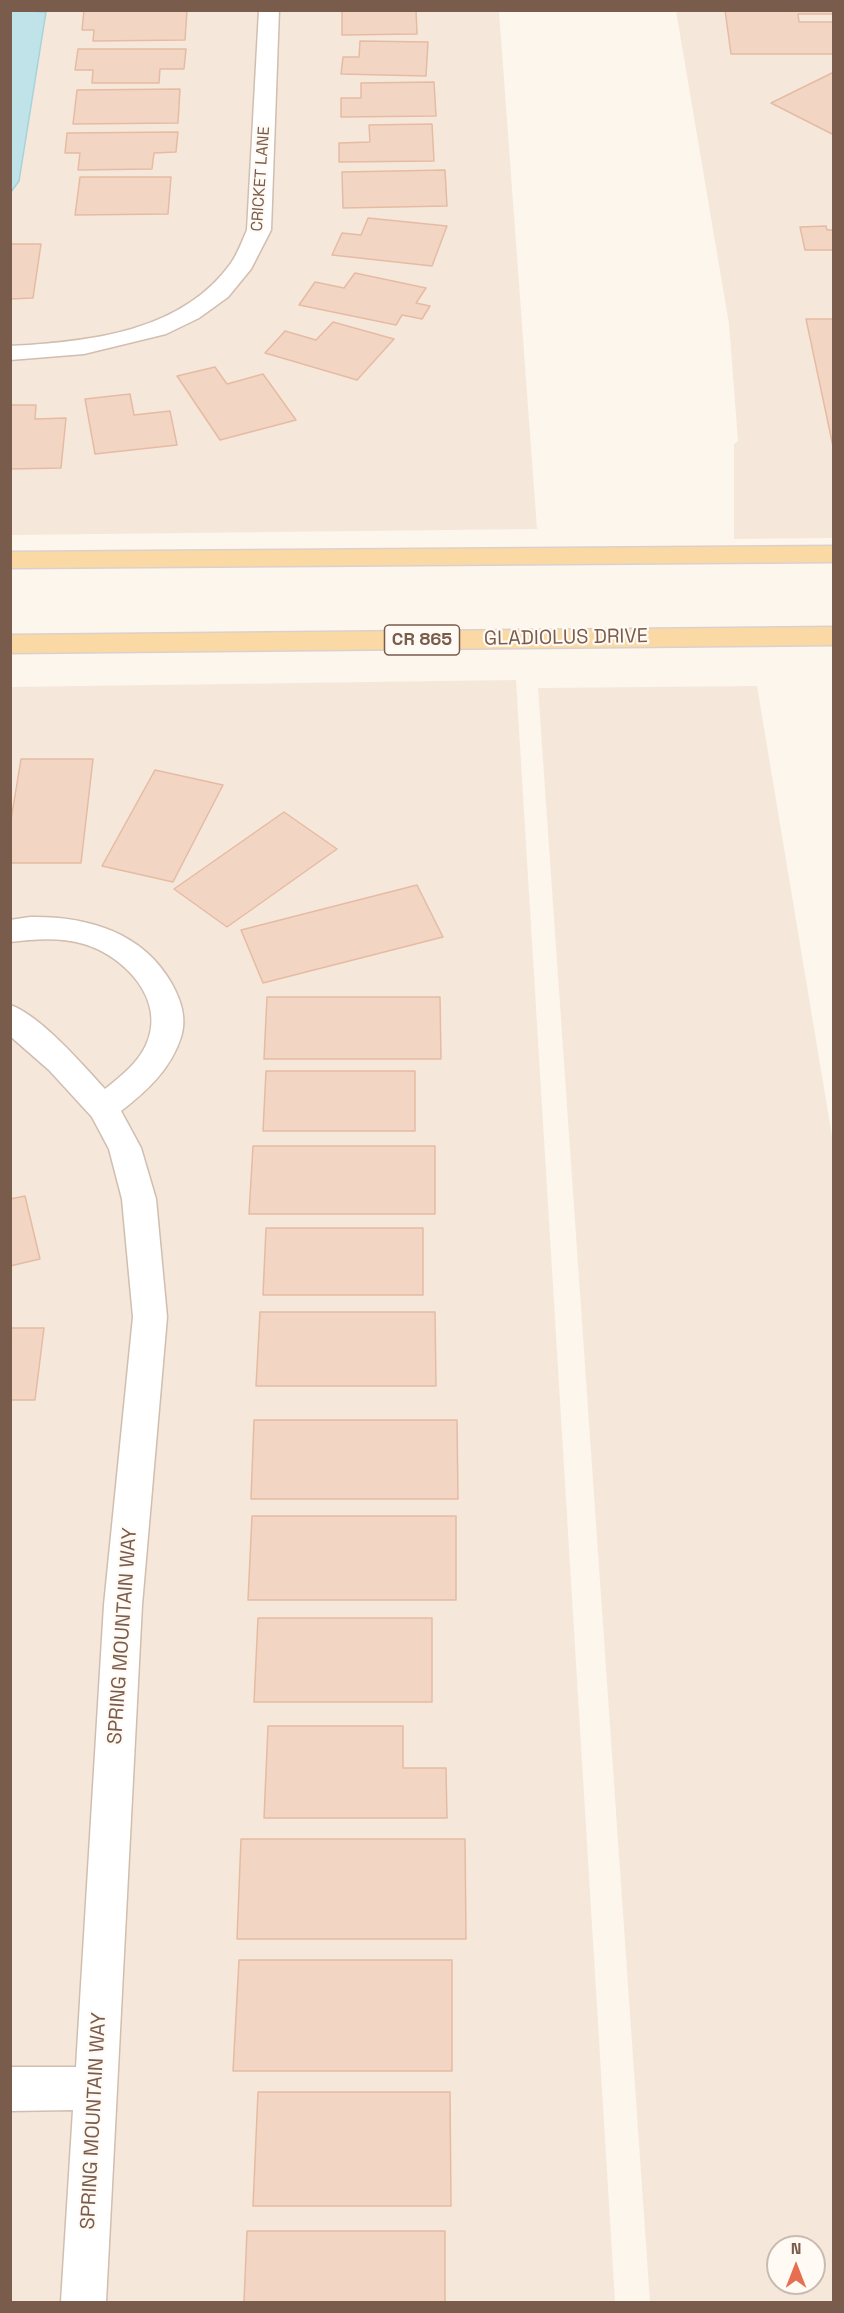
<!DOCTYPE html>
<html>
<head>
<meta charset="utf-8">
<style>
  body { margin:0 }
  #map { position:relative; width:844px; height:2313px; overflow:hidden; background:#fdf6ec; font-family:"Space Grotesk",sans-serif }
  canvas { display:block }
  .frame { position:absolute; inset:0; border:12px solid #7a5c4d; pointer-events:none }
  .north { position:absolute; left:766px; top:2235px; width:60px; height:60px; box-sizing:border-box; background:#fffaf3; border:2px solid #cabbb1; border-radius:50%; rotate:0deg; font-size:16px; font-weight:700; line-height:24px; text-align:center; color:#7a5c4d }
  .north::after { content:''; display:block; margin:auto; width:21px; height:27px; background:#e76f51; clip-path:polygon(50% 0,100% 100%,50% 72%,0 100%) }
</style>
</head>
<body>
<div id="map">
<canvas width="844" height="2313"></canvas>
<div class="frame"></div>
<div class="north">N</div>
</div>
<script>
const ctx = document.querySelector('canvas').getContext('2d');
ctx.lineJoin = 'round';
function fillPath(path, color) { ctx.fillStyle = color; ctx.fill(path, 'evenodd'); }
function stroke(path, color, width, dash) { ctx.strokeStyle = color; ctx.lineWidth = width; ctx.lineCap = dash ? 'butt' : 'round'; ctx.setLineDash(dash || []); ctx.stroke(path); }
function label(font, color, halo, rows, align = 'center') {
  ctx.font = font + ' "Space Grotesk",sans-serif'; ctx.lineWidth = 4.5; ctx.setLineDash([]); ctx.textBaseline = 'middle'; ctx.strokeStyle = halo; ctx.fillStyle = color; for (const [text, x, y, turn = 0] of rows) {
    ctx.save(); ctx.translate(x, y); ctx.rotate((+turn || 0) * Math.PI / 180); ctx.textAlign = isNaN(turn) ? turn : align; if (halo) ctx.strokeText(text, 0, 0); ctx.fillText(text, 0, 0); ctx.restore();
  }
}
const residential = new Path2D(`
  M10 11H499L537 529 11 535Z
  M676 11H833V538L734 539V444L738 441 729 324Z
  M516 680 615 2302H11L10 687Z
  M757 686 833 1142V2302H650L538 688ZM778 2247H814V2283H778Z`);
const water = new Path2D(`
  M11 10 46 12 19 181 11 192Z`);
const building = new Path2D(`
  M84 10H187L185 40 93 41 94 30H82Z
  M342 10H416L417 34 342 35Z
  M725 10H834V14H798L799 22H834V54H731Z
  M360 41 428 42 426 76 341 74 343 57H359Z
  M78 49H186L184 69H160L159 83H92L93 70H75Z
  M834 72V135L771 103Z
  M434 82 436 116 341 117V98H361V83Z
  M180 89 178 123 73 124 77 90Z
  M432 124 434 161 339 162V143L370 142 369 125Z
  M178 132 176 152 154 153 152 169 78 170 80 153H65L67 133Z
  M445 170 447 206 343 208 342 172Z
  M80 177H171L168 214 75 215Z
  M368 218 447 226 432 266 332 255 342 233 361 235Z
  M826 226 827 230H834V250H805L800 227Z
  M10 244H41L33 298 10 299Z
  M355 273 426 288 416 303 430 306 422 319 402 315 396 325 299 305 315 282 344 288Z
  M806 319H834V451Z
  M333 322 394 339 357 380 265 353 285 331 316 340Z
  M215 367 227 384 263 374 296 420 220 440 177 376Z
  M130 394 134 415 170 411 177 445 95 454 85 399Z
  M10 405H36L35 419 66 418 61 468 10 469Z
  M21 759H93L81 863H10V826Z
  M155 770 223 785 173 882 102 866Z
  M284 812 337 849 227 927 174 889Z
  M417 885 443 937 263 983 241 930Z
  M267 997H440L441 1059H264Z
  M266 1071H415V1131H263Z
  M253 1146H435V1214H249Z
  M25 1196 40 1259 10 1266V1199Z
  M266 1228H423V1295H263Z
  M260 1312H435L436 1386H256Z
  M10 1328H44L35 1400H10Z
  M254 1420H457L458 1499H251Z
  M252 1516H456V1600H248Z
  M258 1618H432V1702H254Z
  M268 1726H403V1768H446L447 1818H264Z
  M241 1839H465L466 1939H237Z
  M239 1960H452V2071H233Z
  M258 2092H450L451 2206H253Z
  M247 2231H445V2302H244Z`);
const minor = new Path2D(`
  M259 10H279L271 230 251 269 228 297 199 318 166 334 84 354 10 360V346C89 342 182 332 231 263 238 253 242 241 247 230Z
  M30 917C87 916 143 932 172 984 181 1001 187 1018 181 1037 171 1069 146 1092 121 1111L141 1148 156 1199 167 1317 142 1605 106 2302H61L73 2110 10 2111V2067H76L104 1605 133 1317 122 1199 109 1149 92 1117 49 1070 10 1036V1005C40 1015 83 1065 105 1089 120 1077 138 1063 146 1045 167 1001 125 956 84 944 60 937 35 939 10 942V920Z`);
const major = new Path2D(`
  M834 546V562L10 568V552Z
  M834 627V645L10 653V635Z`);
const farStreetnames = [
  ["CRICKET LANE",261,179,-86]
];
const shields = [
  [422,640,75]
];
const shieldNames = [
  ["CR 865",422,640]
];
const streetNames = [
  ["GLADIOLUS DRIVE",566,638,-1],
  ["SPRING MOUNTAIN WAY",123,1636,-86],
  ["SPRING MOUNTAIN WAY",94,2121,-87]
];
fillPath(residential, '#f5e8da');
fillPath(water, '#bfe3e8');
stroke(water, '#a5d3da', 1.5);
fillPath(building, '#f3d5c3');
stroke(building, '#e6bba3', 1.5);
stroke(minor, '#d1beb0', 3);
stroke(major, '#dad1cd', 3);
fillPath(minor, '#fff');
fillPath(major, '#fbd9a5');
label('16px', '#7a5c4d', '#fffaf3', farStreetnames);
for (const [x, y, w] of shields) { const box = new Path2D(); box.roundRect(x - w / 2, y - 15, w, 30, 4.5); ctx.fillStyle = '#fffaf3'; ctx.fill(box); stroke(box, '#7a5c4d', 1.5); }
label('bold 18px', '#7a5c4d', null, shieldNames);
label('20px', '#7a5c4d', '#fffaf3', streetNames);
</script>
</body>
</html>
